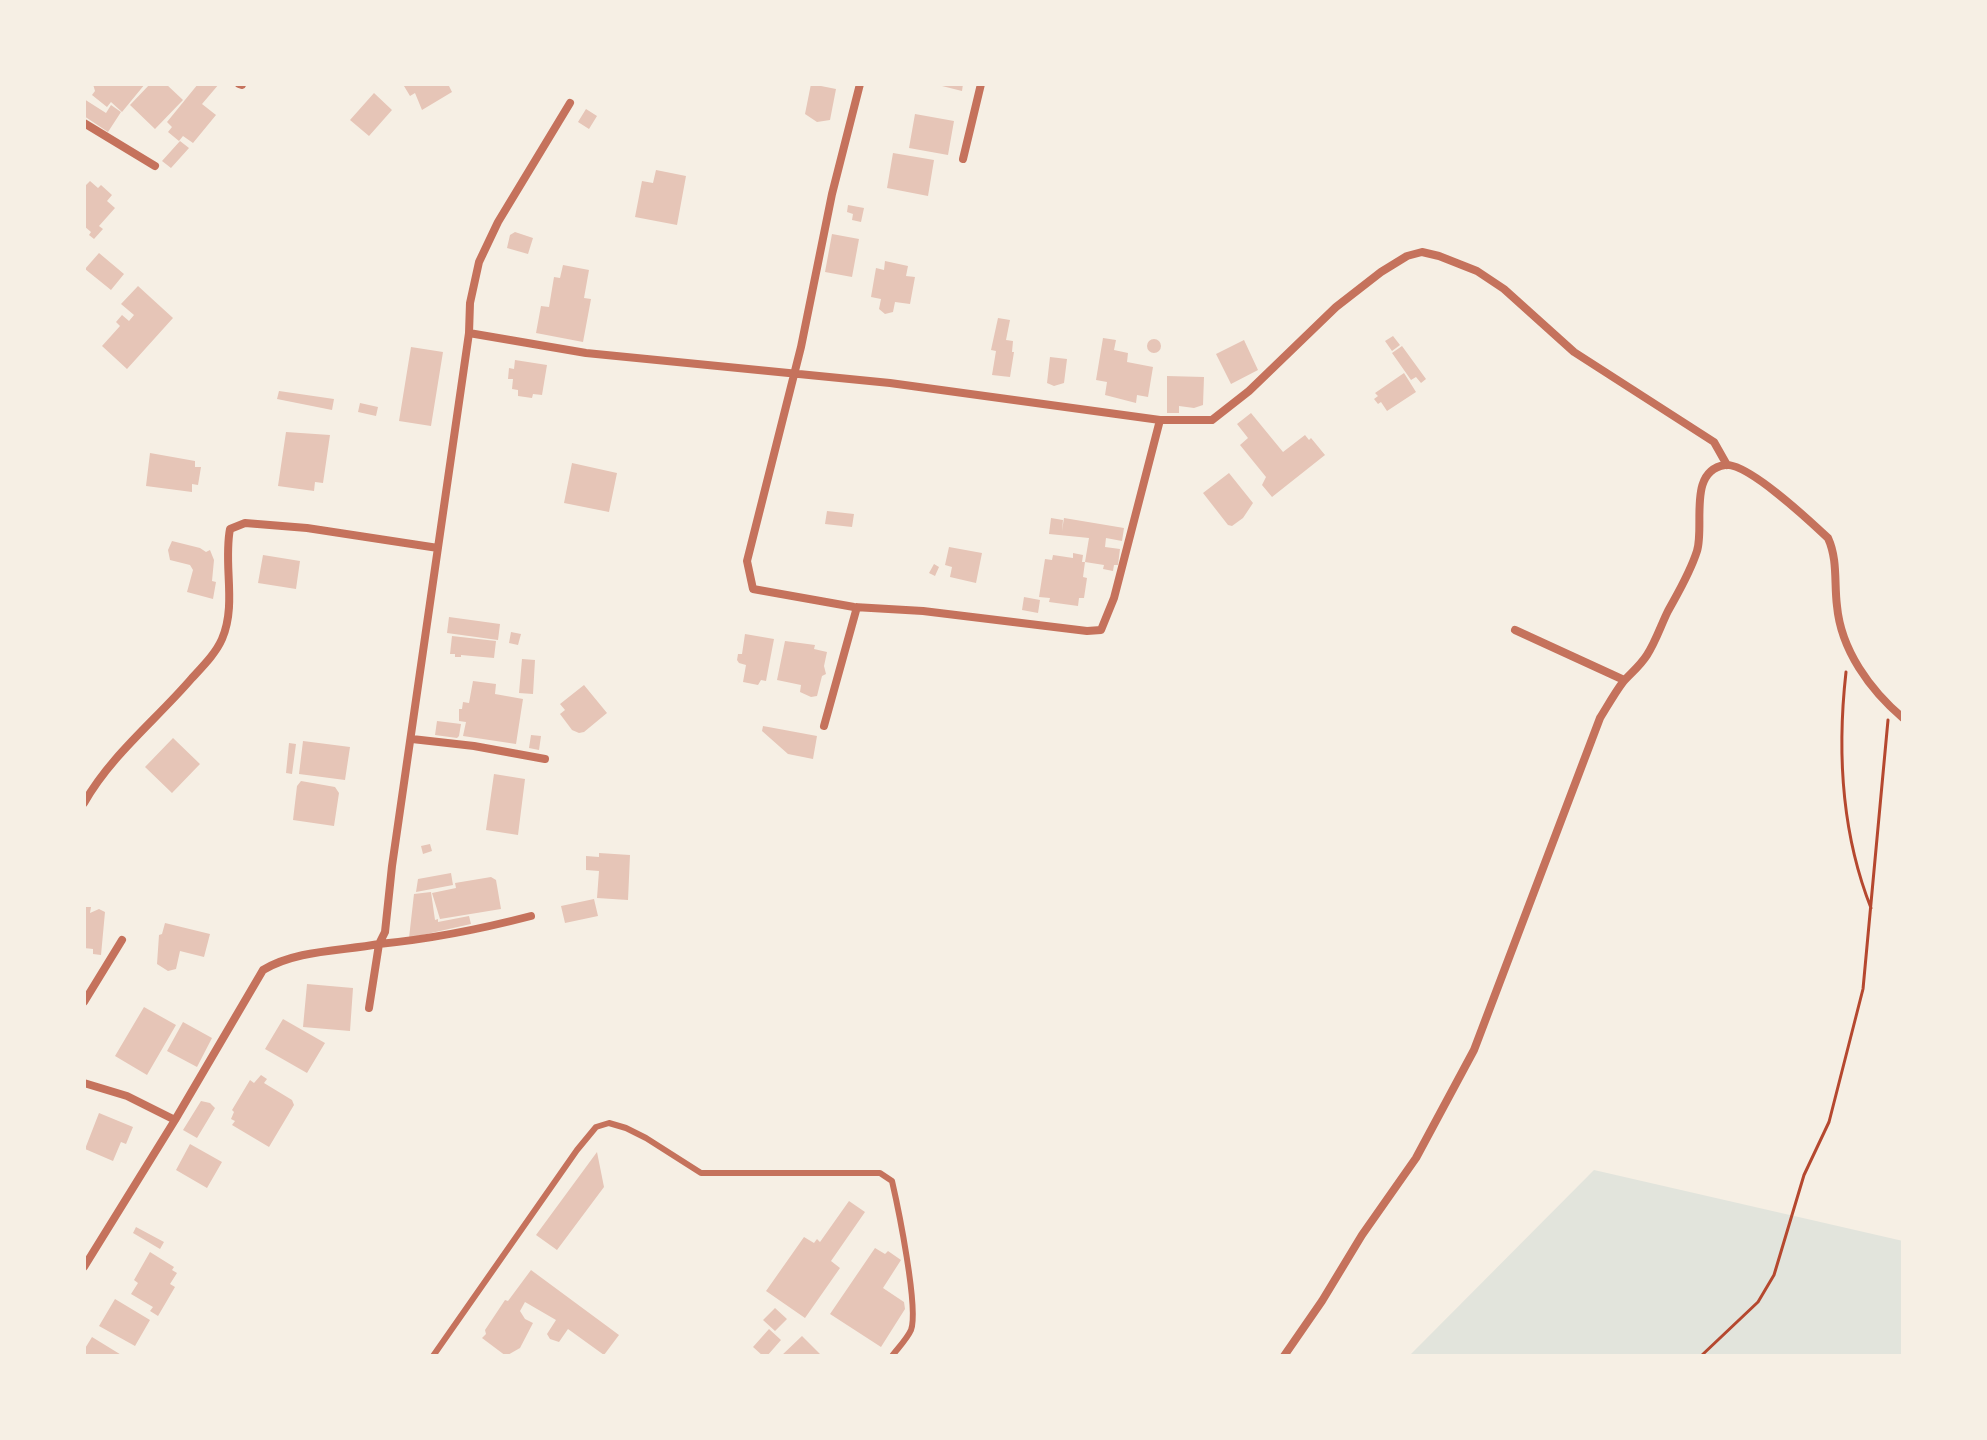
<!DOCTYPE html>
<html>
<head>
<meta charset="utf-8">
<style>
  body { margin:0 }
  #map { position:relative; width:1987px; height:1440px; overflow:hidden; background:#f6efe4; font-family:"Roboto Serif",serif }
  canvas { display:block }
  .frame { position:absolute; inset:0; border:86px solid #f6efe4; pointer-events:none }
</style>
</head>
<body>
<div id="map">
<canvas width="1987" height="1440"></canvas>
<div class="frame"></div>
</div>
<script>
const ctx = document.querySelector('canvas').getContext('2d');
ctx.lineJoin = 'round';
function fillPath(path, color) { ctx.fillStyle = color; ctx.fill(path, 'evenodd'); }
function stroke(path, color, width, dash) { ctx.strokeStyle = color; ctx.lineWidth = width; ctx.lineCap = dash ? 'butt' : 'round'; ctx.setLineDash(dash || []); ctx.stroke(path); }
const green = new Path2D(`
  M1594 1170 1903 1241V1356H1409Z`);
const building = new Path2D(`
  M93 84H145L122 112 111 102 107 107 92 95 95 91Z
  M150 84H166L183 100 155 129 130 105Z
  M198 84H219L202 104 216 115 193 143 183 136 179 141 168 132 172 127 167 122Z
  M407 84H448L452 92 422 110 415 93 410 96 404 86Z
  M811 84 836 89 830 120 817 122 805 114Z
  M934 84H963L962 91Z
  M374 93 392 110 369 136 350 120Z
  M84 99 106 113 111 105 121 112 108 132 84 116Z
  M586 109 597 116 589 129 578 122Z
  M915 114 954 121 948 155 909 148Z
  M180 141 189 148 171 168 162 161Z
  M893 153 934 160 928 196 887 188Z
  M656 170 686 176 677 225 635 217 642 181 653 183Z
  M90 181 98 188 101 185 112 195 107 201 115 208 99 226 103 229 94 239 89 235 91 232 84 226V187Z
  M848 205 864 208 861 222 852 220 853 214 847 212Z
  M515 232 533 238 528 254 507 248 510 235Z
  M832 234 859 239 852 277 825 272Z
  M99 253 124 274 111 290 85 269Z
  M885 261 908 266 906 276 915 277 910 304 895 302 893 312 885 314 879 309 881 299 871 297 876 268 884 270Z
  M563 265 589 270 584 298 591 299 583 342 536 333 541 306 549 307 554 277 560 278Z
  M138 286 173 318 127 369 102 346 120 326 116 322 122 315 129 321 134 315 121 304Z
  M998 318 1010 320 1006 340 1013 341 1012 352H1014L1010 377 992 375 996 351 991 350Z
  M1393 336 1400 345 1392 351 1385 341Z
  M1103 338 1116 340 1114 350 1128 353 1127 362 1153 367 1148 397 1137 395 1136 403 1105 395 1107 382 1096 380Z
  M1147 346a7 7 0 1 1 14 0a7 7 0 1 1-14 0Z
  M1244 340 1258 370 1231 384 1216 354Z
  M1402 346 1426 379 1421 383 1416 377 1411 380 1392 353Z
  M411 347 443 352 431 426 399 421Z
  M1050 357 1067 359 1064 383 1054 386 1047 383Z
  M515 360 547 365 542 395 533 394 532 398 518 396V390L512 389 513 379H508L509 368 514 369Z
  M1404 373 1416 392 1387 411 1381 402 1378 404 1374 399 1378 396 1375 393Z
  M1167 376 1204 377 1203 405 1194 408 1179 406V413H1167Z
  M279 391 334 399 332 410 277 399Z
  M360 403 378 407 376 416 358 412Z
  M1251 413 1283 452 1305 435 1309 440 1311 438 1325 455 1272 497 1262 485 1266 477 1240 445 1248 438 1237 424Z
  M286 432 330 435 323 483 315 482 314 491 278 486Z
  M150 453 195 461V467H201L198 485 192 484V492L146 486Z
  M572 463 617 473 609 512 564 503Z
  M1229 473 1253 503 1243 518 1232 526 1228 525 1203 493Z
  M827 511 854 514 852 527 825 524Z
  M1051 518 1063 520 1062 531 1064 518 1124 528 1122 541 1106 538 1105 547 1120 549 1118 565H1114L1113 571 1103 569 1104 565 1085 562 1089 538 1049 534Z
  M172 541 200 548 206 552 210 550 214 560 212 581 216 582 213 599 187 592 193 570 190 565 170 560 168 550Z
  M949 547 982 553 976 583 950 577 952 567 945 565Z
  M1073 553 1083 555 1082 562H1085L1083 577 1087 578 1084 598H1079L1078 606 1049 602 1050 598 1039 597 1045 559 1052 560 1053 555 1073 558Z
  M263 555 300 561 296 589 258 583Z
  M934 564 939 567 935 576 929 573Z
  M1024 597 1040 600 1038 613 1022 610Z
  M449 617 500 624 498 640 447 633Z
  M511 632 521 634 518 645 509 643Z
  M745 634 774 639 766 681 761 680 758 685 743 682 746 665 739 663 737 660 738 654H742Z
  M452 636 496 641 494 658 461 655V657H455V654H450Z
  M785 641 815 645 814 649 827 652 824 666 826 674 822 676 817 696 811 697 800 692 801 685 777 680Z
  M522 659 535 660 533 694 519 693Z
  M473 681 496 684 495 694 523 699 516 744 463 736 466 722 459 721V709H462L463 702 469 703Z
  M584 685 607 713 584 732 579 733 572 730 560 714 565 710 560 704Z
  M437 721 461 724 459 736 457 738 435 735Z
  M763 726 817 736 813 759 788 754 762 731Z
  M531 735 541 736 539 750 529 748Z
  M173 738 200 764 172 793 145 767Z
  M303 741 350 747 345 780 299 774Z
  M289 743 296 744 292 774 286 773Z
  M494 774 525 779 518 835 486 830Z
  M301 781 335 787 339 793 334 826 293 820 297 786Z
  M430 844 432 851 423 854 421 846Z
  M599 853 630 855 628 900 597 898 599 871 586 870V856L599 857Z
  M451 873 453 885 416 892 418 879Z
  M491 877 496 880 501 909 440 919 432 893 456 888 455 883Z
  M431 892 435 920 438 919V922L469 916 471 924 409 938 414 894Z
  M594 899 598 916 565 923 561 906Z
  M84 907H91L90 913 99 909 105 912 101 955 93 954V949L84 948Z
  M165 923 210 934 204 957 180 951 176 969 168 971 157 964 159 935 162 934Z
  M307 984 353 988 350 1031 303 1027Z
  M144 1007 176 1025 147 1075 115 1056Z
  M283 1019 325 1043 307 1073 265 1049Z
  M183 1022 212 1038 197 1067 167 1051Z
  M261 1075 267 1079 264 1083 292 1100 294 1105 269 1147 232 1125 235 1121 231 1119 234 1112 232 1110 250 1080 254 1083Z
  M201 1101 210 1103 215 1108 197 1138 183 1130Z
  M99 1113 133 1127 126 1144 121 1142 113 1161 85 1149Z
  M190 1144 222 1162 207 1188 176 1170Z
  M597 1152 604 1187 557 1250 536 1235Z
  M849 1201 865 1212 831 1261 840 1268 805 1318 766 1291 804 1237 814 1243 817 1239 820 1242Z
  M136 1227 164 1242 160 1249 133 1233Z
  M875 1248 885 1254 888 1251 901 1260 883 1288 904 1302 905 1309 881 1347 830 1314Z
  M150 1252 174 1267 172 1270 177 1273 170 1284 175 1287 158 1316 150 1311 153 1307 131 1294 138 1283 134 1280Z
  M531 1270 619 1335 604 1355 568 1329 559 1342 550 1339 547 1334 556 1320 525 1302 520 1311 525 1319 533 1323 520 1348 506 1356 482 1338 486 1334 485 1330 505 1300 508 1301Z
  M115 1299 150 1320 135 1346 99 1326Z
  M775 1308 787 1319 775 1331 763 1320Z
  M769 1329 781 1340 767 1356H763L753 1347Z
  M802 1336 822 1356H781Z
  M92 1337 123 1356H84V1350Z`);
const path = new Path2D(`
  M1846 672C1837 752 1841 832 1871 908
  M1701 1356 1758 1302 1774 1275 1804 1175 1829 1122 1863 989 1888 720`);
const service = new Path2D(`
  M433 1356 577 1150 596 1127 609 1123 626 1128 646 1138 701 1173H880L892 1181C898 1207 919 1309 911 1330 907 1339 898 1348 892 1356`);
const minor = new Path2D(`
  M239 84 242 85
  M860 84 832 194 801 347 747 561 753 589 854 607 923 611 1087 631 1101 630 1114 598 1160 420
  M84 123 155 166
  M963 159 981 84
  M469 333 470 303 479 262 498 222 570 103
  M1515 630 1624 680
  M824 726 857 607
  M412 739 474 746 545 759
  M84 803C111 755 157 719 192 678 203 666 216 653 222 639 237 604 223 565 230 529L245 523 307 528 438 548
  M84 1002 122 940
  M369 1008 379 944C431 939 481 929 531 916
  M84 1083 127 1096 175 1120
  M84 1267 175 1120 263 970C296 950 341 951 379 944L385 932 392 866 469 333 586 353 890 383 1160 420H1212L1249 391 1336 307 1381 272 1407 256 1422 252 1439 256 1477 271 1504 289 1574 352 1714 442 1727 465
  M1284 1356 1322 1301 1362 1235 1416 1158 1474 1050 1600 718C1607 707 1614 694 1623 682 1631 673 1640 666 1647 655 1656 641 1661 625 1668 611 1679 591 1690 573 1697 551 1705 526 1687 471 1725 465 1747 462 1810 521 1828 538 1838 560 1834 583 1837 606 1841 650 1870 690 1903 718`);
fillPath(green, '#e2e4dc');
fillPath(building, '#e6c5b7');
stroke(path, '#b5482f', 3);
stroke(service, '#c5725c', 6);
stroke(minor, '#c5725c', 8);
</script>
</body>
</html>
